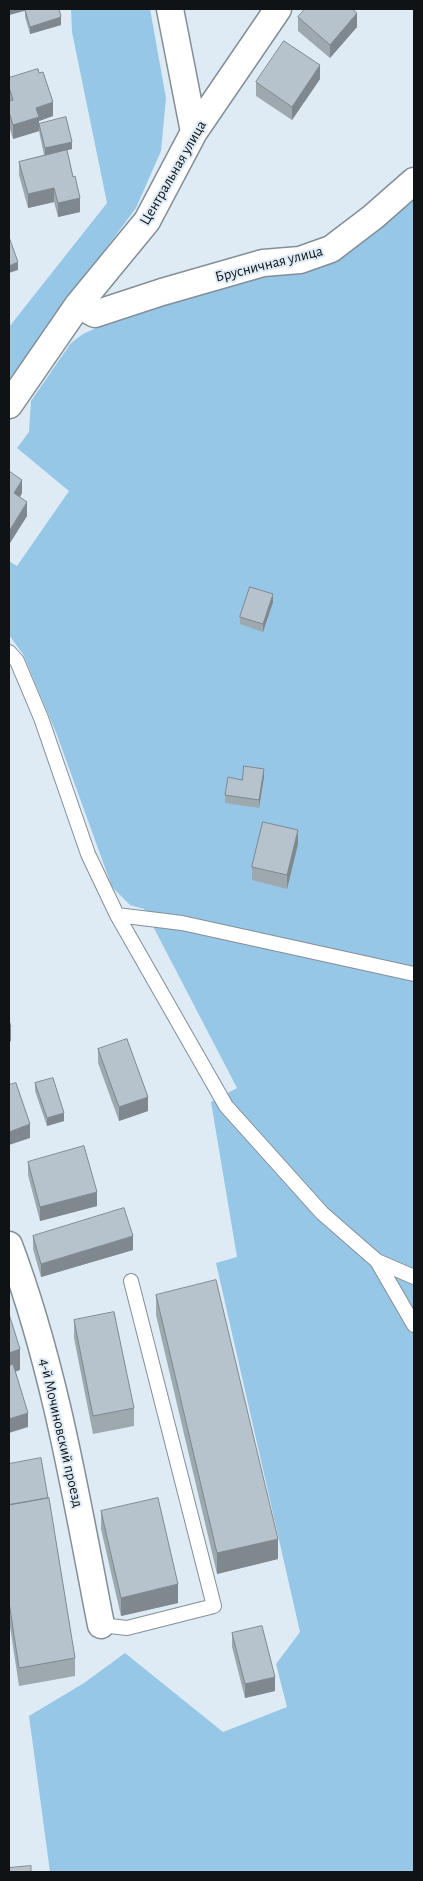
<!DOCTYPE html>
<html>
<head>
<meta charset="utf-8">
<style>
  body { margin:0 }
  #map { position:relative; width:423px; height:1881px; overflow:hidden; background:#deebf4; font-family:"Alegreya Sans",sans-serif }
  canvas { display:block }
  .frame { position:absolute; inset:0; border:10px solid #0f1316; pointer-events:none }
</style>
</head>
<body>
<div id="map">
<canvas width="423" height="1881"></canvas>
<div class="frame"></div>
</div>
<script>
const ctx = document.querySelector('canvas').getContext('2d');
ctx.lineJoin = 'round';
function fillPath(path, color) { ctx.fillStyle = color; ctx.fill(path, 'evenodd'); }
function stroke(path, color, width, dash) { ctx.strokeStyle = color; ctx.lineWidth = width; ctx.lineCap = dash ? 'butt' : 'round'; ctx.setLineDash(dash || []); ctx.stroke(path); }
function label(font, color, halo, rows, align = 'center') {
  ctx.font = font + ' "Alegreya Sans",sans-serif'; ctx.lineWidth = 4; ctx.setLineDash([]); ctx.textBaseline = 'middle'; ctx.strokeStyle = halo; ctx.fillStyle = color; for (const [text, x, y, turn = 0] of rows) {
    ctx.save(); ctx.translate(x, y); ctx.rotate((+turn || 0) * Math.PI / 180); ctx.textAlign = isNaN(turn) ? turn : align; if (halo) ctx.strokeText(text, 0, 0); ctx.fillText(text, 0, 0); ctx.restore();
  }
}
const green = new Path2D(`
  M71 9H150L166 98 161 151 136 208 9 379V327L107 203 72 32Z
  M414 193V1872H50L29 1716 84 1683 125 1653 223 1732 287 1707 276 1664 300 1632 216 1263 237 1257 211 1102 237 1088 144 909 130 905 112 887 57 735 23 654 9 635V561L17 566 69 491 17 448 29 432 31 401 71 343 83 334 124 315 264 272Z`);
const lane = new Path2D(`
  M9 652 17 661 41 718 88 854 117 915 226 1106 322 1213 377 1261 414 1277
  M117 915 182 923 414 974
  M377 1261 414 1325
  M101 1625 127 1628 214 1606 131 1281`);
const street = new Path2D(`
  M170 9 194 132
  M78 305 95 314 162 292 263 263 300 260 331 249 373 217 414 181
  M9 405 78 305 147 221 194 132 278 9
  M9 1245C55 1367 76 1497 101 1625`);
const wall = new Path2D(`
  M9 9H59L61 25 30 34 25 17V11L9 15Z
  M298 17 357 27 330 58 298 31Z
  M9 78 53 116 39 121V124L72 149 67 150 80 212 58 217 54 202 28 208 19 175V162L44 155 39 131 13 139 9 126Z
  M320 79 292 120 256 96V82Z
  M9 471 22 493 20 497 27 516 10 543 9 542Z
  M273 602 263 632 240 624V617Z
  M264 777 259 808 225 803V795L242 780Z
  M298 844 287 889 252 880V867Z
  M98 1049 148 1111 119 1121 98 1063Z
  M35 1083 64 1121 47 1126 35 1091Z
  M28 1162 97 1206 40 1221 28 1175Z
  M33 1236 133 1250 41 1277 33 1249Z
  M156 1295 278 1559 217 1574 156 1315Z
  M74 1320 134 1408V1426L93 1434 74 1338Z
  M9 1464 75 1658V1676L19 1686 9 1620Z
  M101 1511 178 1603 121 1616 101 1529Z
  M232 1633 275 1691 245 1698 232 1647Z`);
const shadedWall = new Path2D(`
  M9 9H30L9 15Z
  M357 13V27L330 58V45Z
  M61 17V25L30 34V27Z
  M320 65V79L292 120V107Z
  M53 102V116L39 121V131L13 139V125L36 108Z
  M72 142V149L45 156V148Z
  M54 188V202L28 208V194Z
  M80 198V212L58 217V203Z
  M18 262V270L9 273V266Z
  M22 480V493L14 507V493Z
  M27 502V516L10 543V530Z
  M273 594V602L263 632V624Z
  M264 769V777L259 808V800Z
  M298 830V844L287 889V875Z
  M11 1027V1041L9 1042V1028Z
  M148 1097V1111L119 1121V1107Z
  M64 1113V1121L47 1126V1118Z
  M30 1124V1138L9 1145V1132Z
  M97 1192V1206L40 1221V1207Z
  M133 1236V1250L41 1277V1264Z
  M20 1349V1370L9 1374V1353Z
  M28 1413V1427L9 1433V1419Z
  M278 1539V1559L217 1574V1553Z
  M178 1584V1603L121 1616V1598Z
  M275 1677V1691L245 1698V1684Z`);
const building = new Path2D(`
  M28 9H59L61 17 30 27 25 10Z
  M305 9H352L357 13 330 45 298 17Z
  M284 41 320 65 292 107 256 82Z
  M38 69 39 73 43 72 53 102 36 108 39 117 13 125 9 112V101L13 100 9 87V78Z
  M66 117 72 142 45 148 39 124Z
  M67 150 73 177 75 176 80 198 58 203 54 188 28 194 19 162Z
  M9 237 18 262 9 266Z
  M9 471 22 480 14 493 27 502 10 530 9 529Z
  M250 587 273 594 263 624 240 617Z
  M244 766 264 769 259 800 225 795 228 777 242 780Z
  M263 822 298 830 287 875 252 867Z
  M9 1020 11 1027 9 1028Z
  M127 1039 148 1097 119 1107 98 1049Z
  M53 1078 64 1113 47 1118 35 1083Z
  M16 1083 30 1124 9 1132V1085Z
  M84 1146 97 1192 40 1207 28 1162Z
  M124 1208 133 1236 41 1264 33 1236Z
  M216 1280 278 1539 217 1553 156 1295Z
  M114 1312 134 1408 93 1416 74 1320Z
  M9 1314 20 1349 9 1353Z
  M13 1364 28 1413 9 1419V1366Z
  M41 1458 48 1498 9 1505V1464Z
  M49 1498 75 1658 19 1668 9 1602V1505Z
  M158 1498 178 1584 121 1598 101 1511Z
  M262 1626 275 1677 245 1684 232 1633Z
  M31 1866V1872H9V1868Z`);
const streetNames = [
  ["Центральная улица",173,173,-60],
  ["Брусничная улица",269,264,-14],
  ["4-й Мочиновский проезд",61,1433,77]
];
fillPath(green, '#97c7e7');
stroke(lane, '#838f97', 16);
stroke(street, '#838f97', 29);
stroke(lane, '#fff', 14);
stroke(street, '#fff', 26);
fillPath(wall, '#9da8af');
fillPath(shadedWall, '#80888f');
fillPath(building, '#b7c3cc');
stroke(building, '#80888f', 1);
label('15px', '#0f1316', '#deebf4', streetNames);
</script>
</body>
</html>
